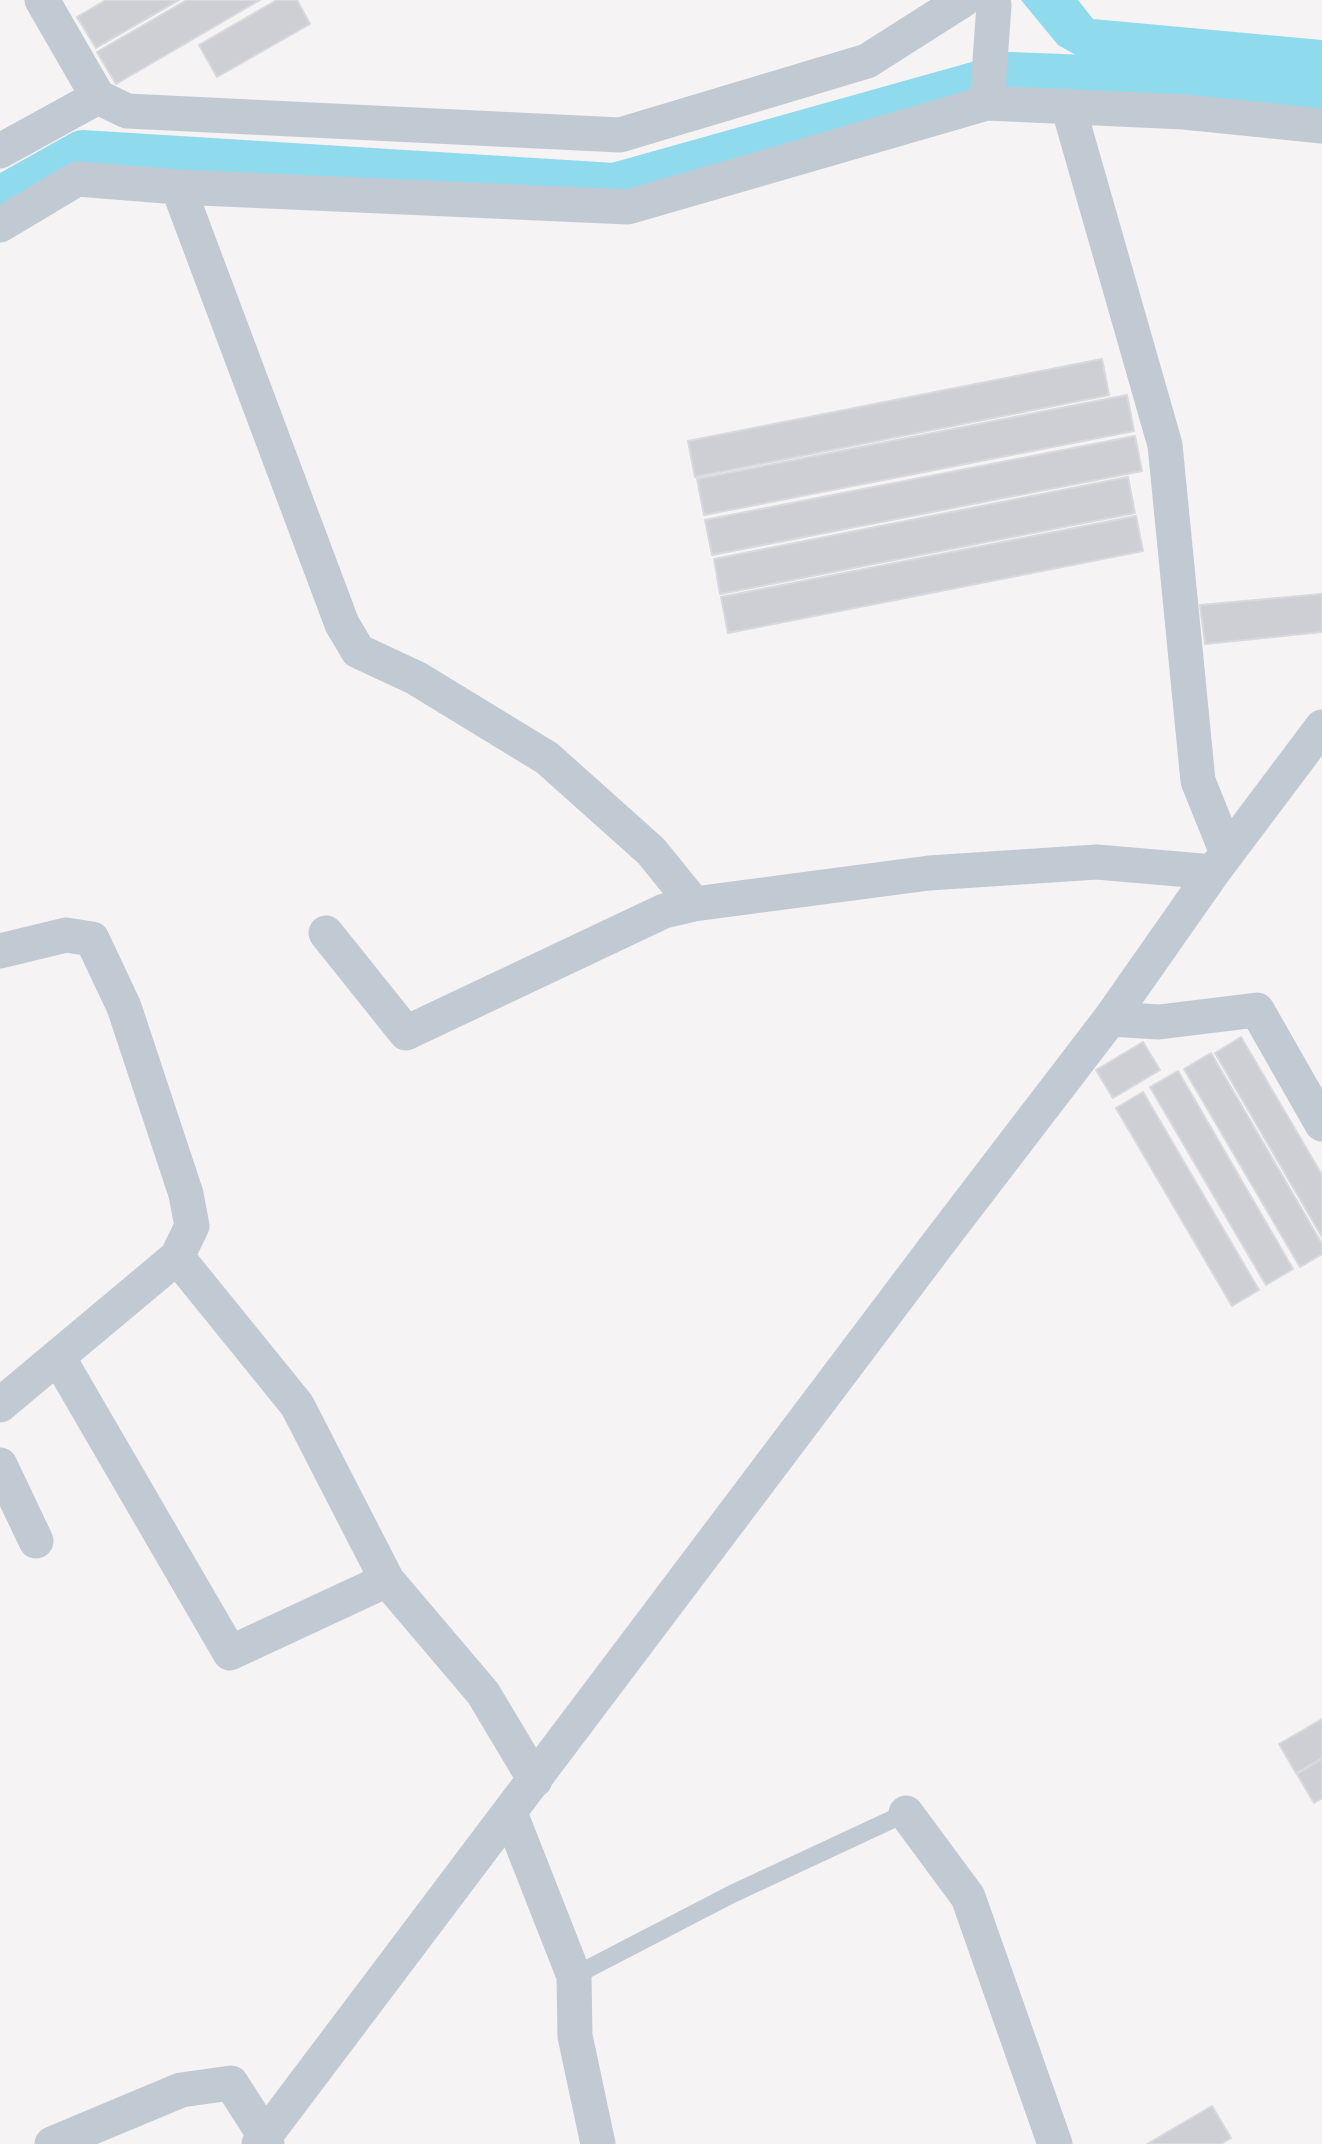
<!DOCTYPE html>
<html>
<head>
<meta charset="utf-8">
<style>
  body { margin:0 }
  canvas { display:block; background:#f5f3f3 }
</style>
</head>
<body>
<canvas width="1322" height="2144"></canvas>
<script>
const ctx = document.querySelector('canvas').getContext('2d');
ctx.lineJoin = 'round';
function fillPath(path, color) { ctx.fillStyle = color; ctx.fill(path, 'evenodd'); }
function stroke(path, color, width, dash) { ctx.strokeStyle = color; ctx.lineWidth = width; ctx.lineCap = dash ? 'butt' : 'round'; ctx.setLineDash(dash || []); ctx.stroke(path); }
const water = new Path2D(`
  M1021 0H1078L1093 19 1322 40V115L1138 98 1136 64 1083 59 1058 45Z`);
const canal = new Path2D(`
  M0 196 82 150 614 183 1010 72 1193 79`);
const building = new Path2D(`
  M106 0H179L96 48 77 17Z
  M187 0H260L116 84 97 52Z
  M277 0H297L310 24 217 77 199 45Z
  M1102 359 1109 395 695 477 688 441Z
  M1127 395 1134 431 704 515 697 479Z
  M1135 436 1142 471 712 555 705 520Z
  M1128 477 1135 513 720 594 714 559Z
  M1136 516 1143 551 728 633 721 597Z
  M1322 594V632L1205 644 1200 605Z
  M1241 1037 1322 1175V1237L1215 1053Z
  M1143 1042 1160 1070 1113 1098 1096 1070Z
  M1211 1053 1322 1244V1254L1300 1267 1184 1069Z
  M1178 1071 1293 1269 1266 1285 1150 1087Z
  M1143 1092 1259 1290 1232 1306 1116 1108Z
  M1322 1719V1758L1296 1773 1279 1744Z
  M1322 1759V1798L1314 1803 1297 1774Z
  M1212 2106 1231 2138 1221 2144H1147Z`);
const lane = new Path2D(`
  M574 1976 732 1894 906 1813`);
const street = new Path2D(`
  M42 0 98 97 127 111 620 135 867 61 963 0
  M987 103 994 5 992 0
  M1068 106 1165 445 1198 781 1227 853
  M0 151 98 97
  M178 187 342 624 358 651 416 678 547 758 651 851 694 904
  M0 225 77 179 178 187 628 207 987 103 1184 112 1322 126
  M326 933 406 1033 664 911 694 904 929 873 1097 862 1213 872
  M0 951 66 935 92 939 124 1007 186 1194 192 1226 177 1257 0 1405
  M1110 1019 1159 1022 1257 1010 1322 1124
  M177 1257 297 1405 387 1580 483 1693 535 1780
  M58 1357 230 1653 387 1580
  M0 1465 36 1541
  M510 1813 574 1976 575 2036 598 2144
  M906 1813 968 1897 1055 2144
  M52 2144 181 2090 231 2083 265 2136 267 2144
  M259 2144 943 1237 1110 1019 1213 872 1322 727`);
fillPath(water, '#90daee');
stroke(canal, '#90daee', 40);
fillPath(building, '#cdcfd5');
stroke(building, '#d7d9de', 2);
stroke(lane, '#c1cad2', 18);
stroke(street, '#c1cad2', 35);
</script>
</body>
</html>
